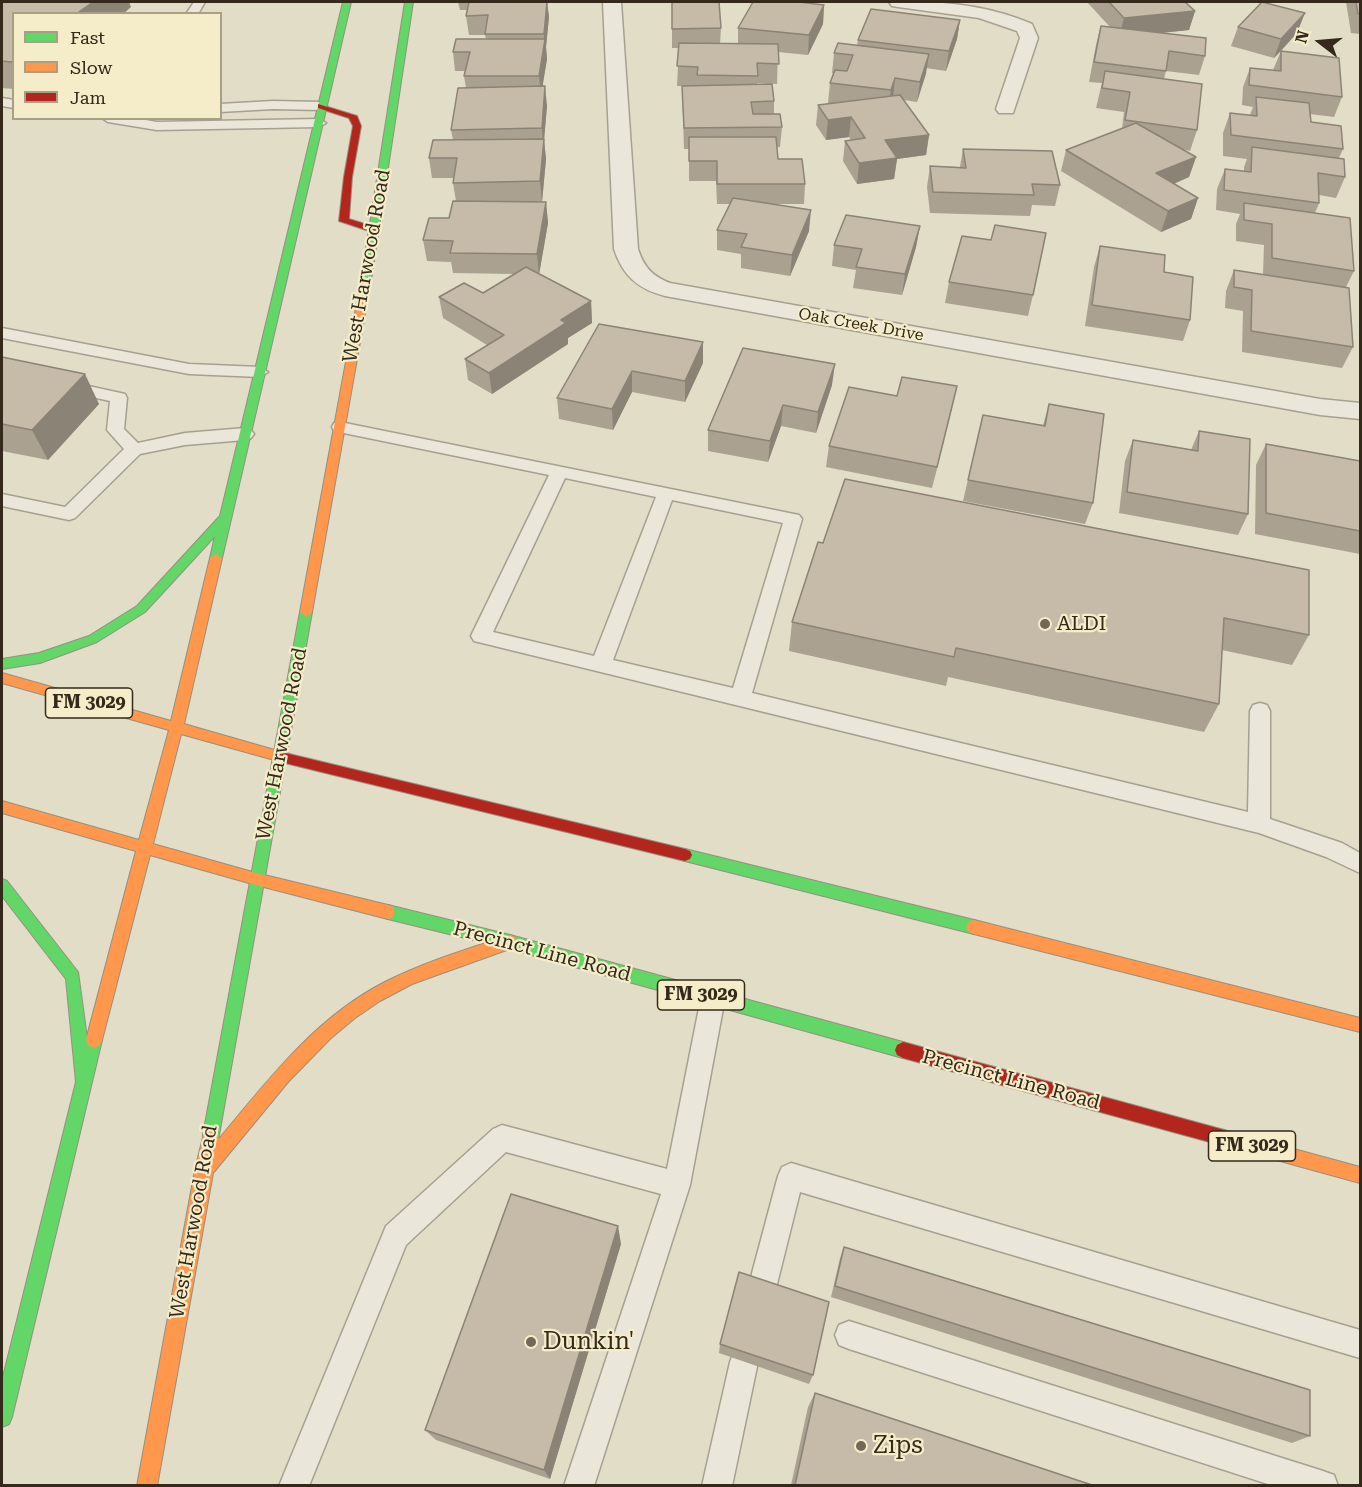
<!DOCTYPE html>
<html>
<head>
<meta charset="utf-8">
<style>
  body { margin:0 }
  #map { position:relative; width:1362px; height:1487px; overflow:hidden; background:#e2ddc7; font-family:"Roboto Serif",serif }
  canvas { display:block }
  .frame { position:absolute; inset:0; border:3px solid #34291a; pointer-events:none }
  .legend { position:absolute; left:12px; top:12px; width:210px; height:108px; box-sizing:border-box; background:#f5edca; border:2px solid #a89f84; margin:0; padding:8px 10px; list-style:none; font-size:18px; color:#34291a }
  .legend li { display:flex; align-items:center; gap:12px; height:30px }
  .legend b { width:30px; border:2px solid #a89f84 }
  .north { position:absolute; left:1290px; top:12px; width:60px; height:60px; -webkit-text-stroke:4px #f5edca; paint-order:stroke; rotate:286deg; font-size:16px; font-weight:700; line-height:24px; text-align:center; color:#34291a }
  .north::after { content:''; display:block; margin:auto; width:21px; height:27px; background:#34291a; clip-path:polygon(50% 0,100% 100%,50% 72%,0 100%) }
</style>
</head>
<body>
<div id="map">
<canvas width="1362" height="1487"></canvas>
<div class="frame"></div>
<ul class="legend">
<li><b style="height:8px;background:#63d668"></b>Fast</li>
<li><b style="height:8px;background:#ff974d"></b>Slow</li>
<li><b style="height:8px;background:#b3261e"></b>Jam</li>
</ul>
<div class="north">N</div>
</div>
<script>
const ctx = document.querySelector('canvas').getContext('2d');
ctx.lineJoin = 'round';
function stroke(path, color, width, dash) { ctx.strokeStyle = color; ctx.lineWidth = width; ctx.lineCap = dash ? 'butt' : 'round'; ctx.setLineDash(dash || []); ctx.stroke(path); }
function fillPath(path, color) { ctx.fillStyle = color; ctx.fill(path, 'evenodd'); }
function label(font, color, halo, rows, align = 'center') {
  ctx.font = font + ' "Roboto Serif",serif'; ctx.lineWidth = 4.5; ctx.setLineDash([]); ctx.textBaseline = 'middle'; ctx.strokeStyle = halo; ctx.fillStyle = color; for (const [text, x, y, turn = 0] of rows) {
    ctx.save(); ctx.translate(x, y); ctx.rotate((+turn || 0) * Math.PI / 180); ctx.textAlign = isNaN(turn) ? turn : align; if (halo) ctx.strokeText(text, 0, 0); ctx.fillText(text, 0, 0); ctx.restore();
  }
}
const lane = new Path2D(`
  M194 2H205L198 14H186Z
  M2 98 14 100V108L2 106Z
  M273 101 321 102 327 106 321 110 273 109 220 112V104Z
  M102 118H135L157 122 319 119 326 123 319 127 157 130 108 122Z
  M2 328 189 364 260 367 268 372 260 377 189 374 2 338Z
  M66 381 125 394 127 398 124 429 138 443 185 433 245 428 251 430 254 434 251 438 245 440 185 445 140 454 75 518 69 520 2 506V494L65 507 124 449 107 430 110 401 60 390 58 386 60 382Z
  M340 422 799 515 802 519 752 693 1248 812 1250 711 1253 705 1260 703 1267 705 1270 711V819L1342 843 1360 853V873L1326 857 1259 833 474 641 471 636 549 475 334 431 332 427 334 423ZM565 478 656 497 594 656 493 632ZM672 500 783 523 733 688 613 660Z
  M713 987 722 990 725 998 690 1185 594 1486H564L661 1194 506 1152 406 1245 309 1486H279L386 1226 493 1129 502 1125 667 1169 701 998 704 990Z
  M791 1163 1360 1330V1358L800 1192 775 1292 771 1302 761 1306 751 1302 747 1292 778 1176 782 1167Z
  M849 1321 1323 1471 1334 1475 1338 1486H1274L849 1349 839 1345 835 1335 839 1325Z
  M744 1348 754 1352 758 1362 732 1486H702L730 1362 734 1352Z`);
const street = new Path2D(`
  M603 2H621L638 249C644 267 652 276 670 283L1320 399 1360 403V419L1320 415 665 296C638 289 623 276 614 249Z
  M889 2C936 0 988 5 1032 24L1038 38 1013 113H999L996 109 1020 38 1017 31 979 18 898 7 892 6Z`);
const fast = new Path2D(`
  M343 2H351L222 558 216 562 210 558 215 536 145 612 97 642 40 663 2 669V659L39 653 89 636 137 606 220 516Z
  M405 2H413L371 280 366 283 361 280Z
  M306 607 312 612 219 1135 217 1141 211 1143 205 1141 203 1135 300 612Z
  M685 849 974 920 979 922 982 927 979 932 974 934 685 861 680 859 678 855 680 851Z
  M2 879 7 881 78 972 87 1038 88 1035 94 1032 100 1035 102 1040 12 1417 9 1424 2 1427V1381L76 1082 66 979 2 896Z
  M388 905 510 935 903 1042 909 1045 911 1050 909 1055 903 1058 510 949 388 919 383 917 381 912 383 907Z`);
const slow = new Path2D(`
  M366 277 371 280 312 612 306 617 300 612 361 280Z
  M216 554 222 558 184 724 285 753 290 754 292 758 290 762 285 763 181 734 153 844 256 873 388 905 393 907 395 912 393 917 388 919 256 885 150 855 102 1040 100 1045 94 1048 88 1045 86 1040 136 851 2 813V801L139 840 169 730 2 683V673L171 721 210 558Z
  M974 920 1360 1018V1032L974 934 969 932 966 927 969 922Z
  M510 935 515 937 518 942 515 947 412 984 380 1001 355 1018 331 1038 288 1082 213 1173 157 1486H137L195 1170 205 1129 211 1127 217 1129 219 1139C267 1081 316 1017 385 982 424 962 468 949 510 935Z
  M1268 1142 1360 1167V1183L1262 1156 1260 1150 1262 1144Z`);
const jam = new Path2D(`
  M318 104 357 116 361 126 352 177 349 219 378 228V232H372L339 221 344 177 353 126 349 118 318 108Z
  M285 753 685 849 690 851 692 855 690 859 685 861 285 763 280 762 278 758 280 754Z
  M903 1042 1268 1142 1274 1144 1276 1150 1274 1156 1268 1158 903 1058 897 1055 895 1050 897 1045Z`);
const wall = new Path2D(`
  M2 2 131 7 14 14V89L2 88Z
  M458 2H547L549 17 546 47 547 59 542 87 547 106 544 140 546 159 542 202H546L548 223 539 274 591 301 592 323 568 338V344L492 394 468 380 465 359 487 345 443 318 439 297 483 293 514 274 453 273 451 262 427 261 423 240 449 218 456 201 453 183 454 178H432L429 158 453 140 451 130 466 88 464 76 465 71H455L453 52 486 39 485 35H469L466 16 467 10H460Z
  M672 2 721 28 720 44H738V28L824 5 823 24 808 55 778 52 777 84 757 83V85L774 101V114L782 127 780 147H777L778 159 805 184 804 204H774L809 231 790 276 741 268V254L717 250V230L730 204H717L716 181H689V149H684L682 86H677L679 48H672Z
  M1087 2H1185L1195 11 1189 30 1162 33 1205 56 1199 75 1166 71 1164 79 1197 130 1190 151 1182 149 1196 157 1189 177 1174 184 1198 198 1191 219 1161 232 1061 171 1066 150 1122 129 1124 112 1096 108 1102 83 1089 82 1096 45 1101 26 1110 27Z
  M1346 2H1360V34L1351 33Z
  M960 20 957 39 946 71 926 68 917 102 904 100 929 135 926 155 897 159 894 179 857 184 843 161 845 141 851 140 849 137 826 140 816 125 818 105 831 103H828L830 83 833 73H832L834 53 857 45 858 40Z
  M1238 27 1297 33 1281 51 1342 97 1334 117 1310 114 1311 122 1343 149 1339 158 1345 177 1336 198 1319 195V203L1315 213 1354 271 1346 287 1353 347 1342 368 1242 352 1243 311 1225 308 1226 291 1234 270 1263 275 1264 245 1236 241V224L1240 214 1216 210 1217 189 1225 169 1244 171V167L1247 159 1223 156V133L1230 113 1250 115 1253 107 1242 105 1243 87 1250 68 1273 70 1281 51 1274 58 1231 46Z
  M963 149 1060 185 1055 206 1032 205 1030 216 930 213 927 187 930 166 960 167Z
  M920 226 916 247 902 295 853 288 856 270 832 266 834 245Z
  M991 240 1033 295 1028 316 945 303 949 282Z
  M1100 246 1164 272 1190 320 1183 341 1085 326 1094 267Z
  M599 324 703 363 685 402 632 392 613 430 559 419 557 398Z
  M2 357 99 404 48 460 2 451Z
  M832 385 816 433 781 426 768 462 708 451V430Z
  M897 396 952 408 932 488 826 467 829 446Z
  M1049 404 1093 503 1085 524 963 501 983 415 1043 425Z
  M1199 431 1248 514 1238 535 1119 513 1125 461 1133 440 1191 450Z
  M1266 444 1360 461V554L1255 534 1256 465Z
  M845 479 1309 635 1292 665 1222 650 1219 704 1204 732 948 677 946 686 789 651 792 622 823 543Z
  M621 1244 550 1479 436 1440 425 1430Z
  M844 1247 1310 1436 1292 1443 831 1297 840 1258Z
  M720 1344 813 1375 809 1384 719 1353Z
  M815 1393 1092 1485H791L808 1407Z`);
const shadedWall = new Path2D(`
  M93 2H129L131 7 123 14H76Z
  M544 2H547L549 17 546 47 547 59 541 96 539 76 544 44Z
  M824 5 823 24 808 55 809 35Z
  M1195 11 1189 30 1119 37 1124 18Z
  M1305 13 1297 33 1274 58 1281 39Z
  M960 20 957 39 946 71 949 51Z
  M929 54 926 74 917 102 920 82Z
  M895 78 893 98 888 110 891 90Z
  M545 86 547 106 544 140 546 159 542 202 540 181 543 147 542 128Z
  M851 117 849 137 826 140 828 120Z
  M929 135 926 155 897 159 894 179 857 184 859 163 885 140Z
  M1196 157 1189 177 1149 194 1156 173Z
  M1198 198 1191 219 1161 232 1168 211Z
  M546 202 548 223 539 275 537 254Z
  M811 210 809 231 790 276 792 255Z
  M920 226 916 247 902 295 905 274Z
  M591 301 592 323 568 338V344L492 394 489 373 561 320Z
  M703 342V363L685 402V381Z
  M835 364 832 385 816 433 818 412Z
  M632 371V392L613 430 612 409Z
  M85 374 99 404 48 460 32 430Z
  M957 386 952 408 932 488 937 467Z
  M783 405 781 426 768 462 770 441Z
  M618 1226 621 1244 550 1479 544 1470Z`);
const building = new Path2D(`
  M2 2H93L76 14H14V60L11 62 2 61Z
  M469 2H547L544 34H485L488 15 466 16Z
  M672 2H719L721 28 672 29Z
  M753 2H799L824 5 809 35 738 28Z
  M1109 2H1185L1195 11 1124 18Z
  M1262 2 1305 13 1281 39 1238 27Z
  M1356 2H1360V14H1358Z
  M871 9 960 20 949 51 858 40Z
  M1101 26 1206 38 1205 56 1169 51 1166 71 1094 62Z
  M456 39H545L539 76H464L470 52H453Z
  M679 43 778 44 779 64 757 63 758 76 697 75 698 67 677 66Z
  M838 43 929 54 920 82 895 78 891 90 830 83 835 70 847 71 853 55 834 53Z
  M1281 51 1339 58 1342 97 1249 85 1250 68 1281 71Z
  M1105 71 1202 84 1197 130 1125 120 1130 92 1102 88Z
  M772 84 774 101 751 102 753 114H780L782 127 684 128 682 86Z
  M545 86 542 128 451 130 458 88Z
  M900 95 929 135 885 140 897 158 859 163 845 141 865 138 851 117 828 120 818 105Z
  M1256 97 1309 103 1311 122 1341 126 1343 149 1231 135 1230 113 1257 116Z
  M1136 123 1196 157 1156 173 1198 198 1168 211 1066 150Z
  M689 137H776L778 159H802L805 184H717V161H689Z
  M544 139 540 181 453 183 457 158H429L433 140Z
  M1252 147 1344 159 1345 177 1318 173 1319 203 1224 190 1225 169 1251 172Z
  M963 149 1052 151 1060 185 1032 184 1034 195 933 192 930 166 966 168Z
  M733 198 811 210 792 255 741 247 747 234 717 230Z
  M453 201 546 202 537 254 450 253 453 241 423 240 429 218H449Z
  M1244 203 1350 218 1354 271 1272 258V224L1244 220Z
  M846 215 920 226 905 274 856 267 862 249 834 245Z
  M995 225 1046 233 1033 295 949 282 962 236 991 240Z
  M1100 246 1165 255 1164 272 1193 277 1190 320 1092 305Z
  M526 267 591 301 561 320 566 323 489 373 465 359 504 335 439 297 464 283 483 293Z
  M1234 270 1349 288 1353 347 1251 331 1252 290 1234 287Z
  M599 324 703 342 685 381 632 371 612 409 557 398Z
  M743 348 835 364 818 412 783 405 770 441 708 430Z
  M2 357 85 374 32 430 2 424Z
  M902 377 957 386 937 467 829 446 849 387 897 396Z
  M1049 404 1104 414 1093 503 968 480 983 415 1045 426Z
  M1199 431 1250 439 1248 514 1127 492 1133 440 1198 451Z
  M1266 444 1360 461V531L1266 513Z
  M845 479 1309 570V635L1224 618 1219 704 956 648 954 657 792 622 818 542 823 543Z
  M511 1194 618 1226 544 1470 425 1430Z
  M844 1247 1310 1390V1436L835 1286Z
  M739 1272 829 1302 813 1375 720 1344Z
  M815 1393 1092 1485H795Z`);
const markers = [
  [1045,624,6,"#716857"],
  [531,1342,6,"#716857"],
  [861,1446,6,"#716857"]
];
const farStreetnames = [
  ["Oak Creek Drive",861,325,10]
];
const shields = [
  [89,703,87],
  [701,995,87],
  [1252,1146,87]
];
const shieldNames = [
  ["FM 3029",89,703],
  ["FM 3029",701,995],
  ["FM 3029",1252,1146]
];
const streetNames = [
  ["West Harwood Road",367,266,-80],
  ["West Harwood Road",282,744,-79],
  ["Precinct Line Road",542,952,15],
  ["Precinct Line Road",1011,1080,15],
  ["West Harwood Road",194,1222,-80]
];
const poiNames = [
  ["ALDI",1057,624]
];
const nearPoinames = [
  ["Dunkin'",543,1342],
  ["Zips",873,1446]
];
stroke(lane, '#a6a091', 3);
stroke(street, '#a6a091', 3);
stroke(fast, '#969081', 2);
stroke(slow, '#969081', 2);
stroke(jam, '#969081', 2);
fillPath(lane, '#eae6d9');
fillPath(street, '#eae6d9');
fillPath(fast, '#63d668');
fillPath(slow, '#ff974d');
fillPath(jam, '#b3261e');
fillPath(wall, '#aaa190');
fillPath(shadedWall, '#8b8376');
fillPath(building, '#c6bba8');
stroke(building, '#8b8376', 1.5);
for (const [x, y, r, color] of markers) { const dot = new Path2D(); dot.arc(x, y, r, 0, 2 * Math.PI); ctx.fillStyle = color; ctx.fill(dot); stroke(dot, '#f5edca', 2); }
label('16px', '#34291a', '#f5edca', farStreetnames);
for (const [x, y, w] of shields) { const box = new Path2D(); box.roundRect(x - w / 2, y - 15, w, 30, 4.5); ctx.fillStyle = '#f5edca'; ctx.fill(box); stroke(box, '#34291a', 1.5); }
label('bold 18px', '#34291a', null, shieldNames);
label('20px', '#34291a', '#f5edca', streetNames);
label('20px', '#34291a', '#f5edca', poiNames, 'left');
label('24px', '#34291a', '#f5edca', nearPoinames, 'left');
</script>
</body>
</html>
